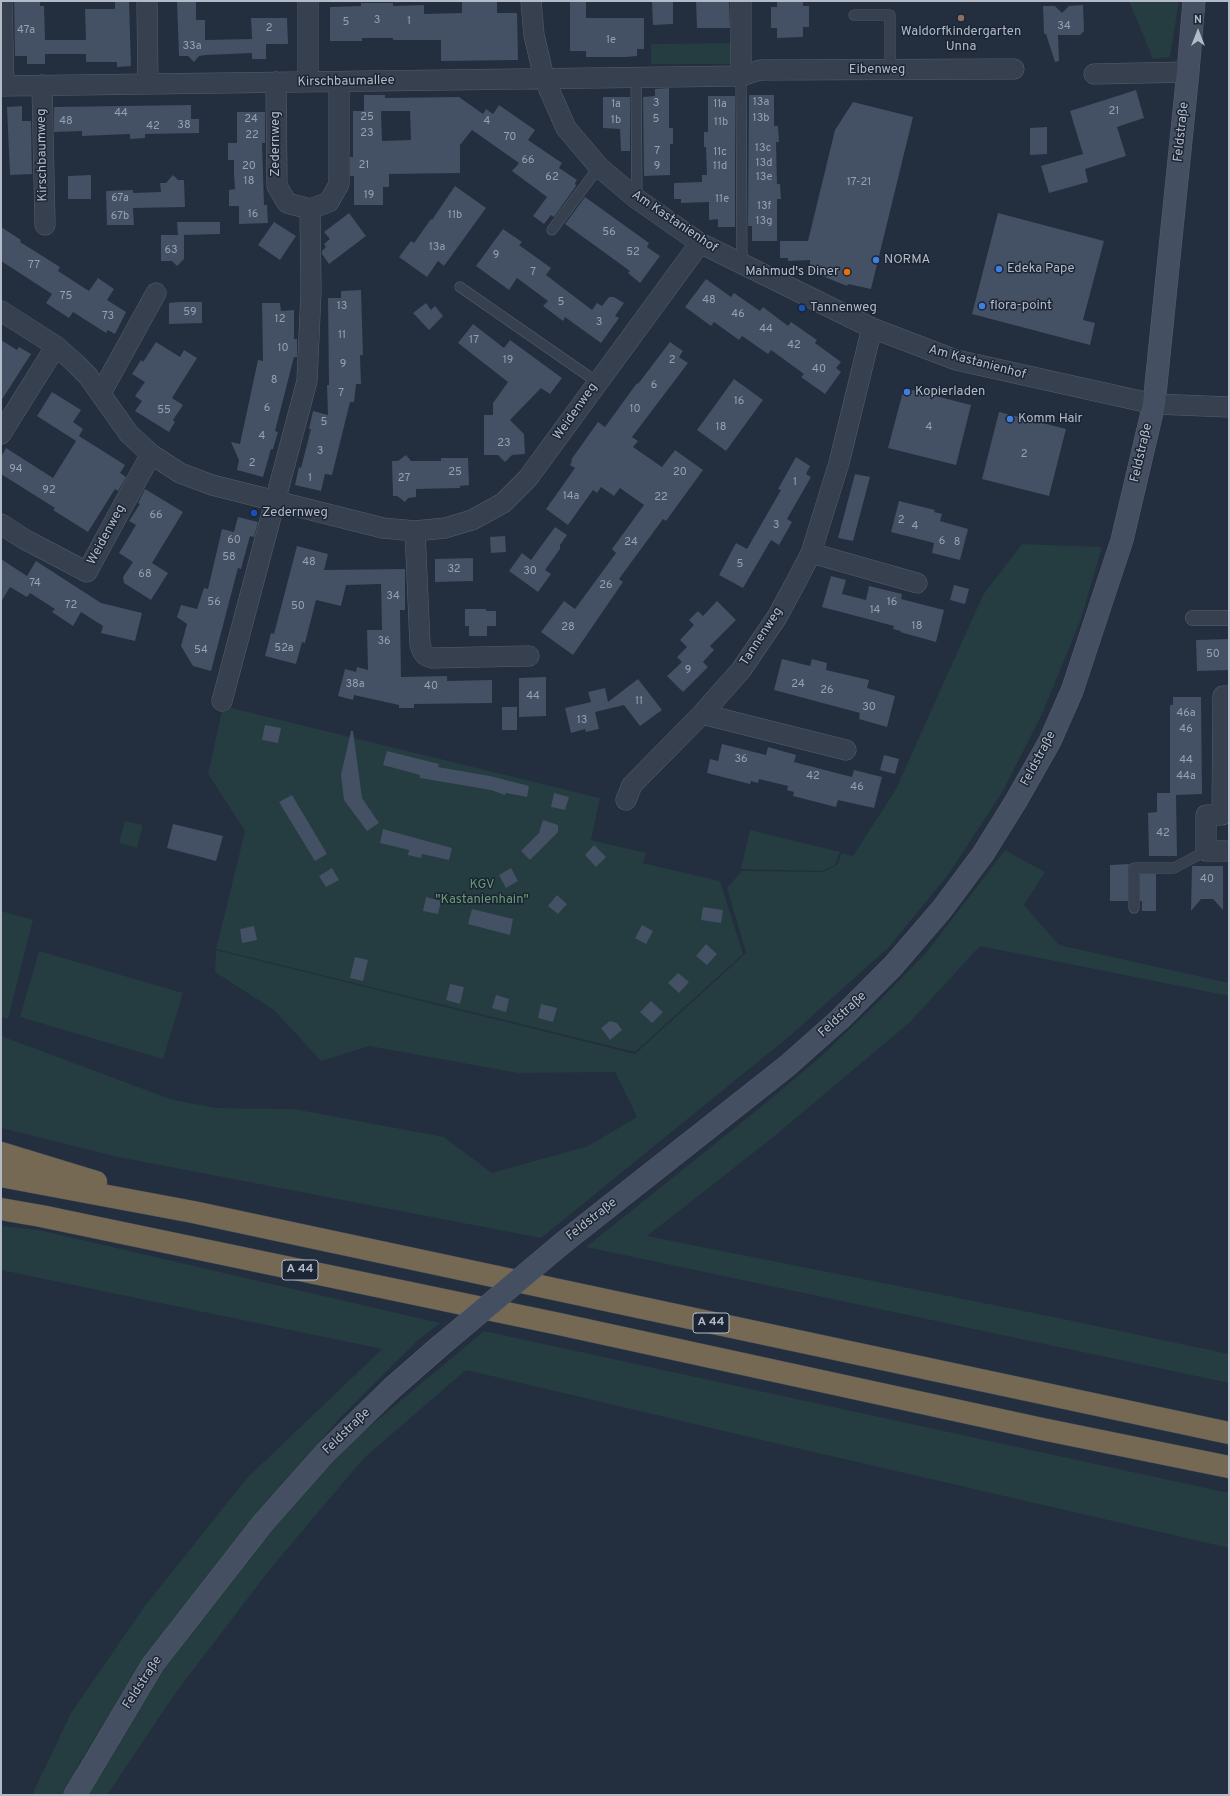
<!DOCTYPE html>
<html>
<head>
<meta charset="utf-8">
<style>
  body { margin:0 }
  #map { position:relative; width:1230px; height:1796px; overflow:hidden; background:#232e3f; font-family:Overpass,sans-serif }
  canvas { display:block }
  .frame { position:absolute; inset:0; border:2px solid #b3bbc9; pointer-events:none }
  .north { position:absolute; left:1178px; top:12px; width:40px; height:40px; -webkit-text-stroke:3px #1c2533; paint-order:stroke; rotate:0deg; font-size:11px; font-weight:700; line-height:16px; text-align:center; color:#b3bbc9 }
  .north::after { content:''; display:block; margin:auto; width:14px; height:18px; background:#b3bbc9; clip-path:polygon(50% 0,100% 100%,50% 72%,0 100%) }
</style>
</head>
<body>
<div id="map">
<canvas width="1230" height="1796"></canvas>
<div class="frame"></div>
<div class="north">N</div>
</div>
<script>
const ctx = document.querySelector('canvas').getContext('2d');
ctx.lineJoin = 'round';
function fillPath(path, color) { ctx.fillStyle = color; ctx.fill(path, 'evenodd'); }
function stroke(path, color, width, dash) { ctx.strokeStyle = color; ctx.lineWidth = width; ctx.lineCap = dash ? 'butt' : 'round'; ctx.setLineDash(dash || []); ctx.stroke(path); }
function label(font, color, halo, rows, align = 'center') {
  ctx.font = font + ' Overpass,sans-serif'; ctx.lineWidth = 3; ctx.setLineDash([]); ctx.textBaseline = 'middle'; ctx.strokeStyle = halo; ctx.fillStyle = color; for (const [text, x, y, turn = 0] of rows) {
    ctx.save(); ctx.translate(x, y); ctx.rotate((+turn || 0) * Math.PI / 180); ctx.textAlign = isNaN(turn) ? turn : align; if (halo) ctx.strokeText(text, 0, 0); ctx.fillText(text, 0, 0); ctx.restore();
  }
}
const green = new Path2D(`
  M1129 1H1179L1170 57 1153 59Z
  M734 43V64H651V44Z
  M1022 544 1102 547 1081 619 1042 714 1003 791 948 875 889 947 791 1035 541 1238 118 1157 1 1128V1036L173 1100 217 1108 294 1109 444 1137 492 1173 588 1146 637 1117 615 1072 518 1073 369 1046 321 1061 274 1010 215 972 216 950 635 1054 746 953 727 888 742 871 822 872 837 865 842 853 853 856 896 789 983 595Z
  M223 706 600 798 591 840 646 853 643 863 720 881 743 954 635 1052 216 949 245 831 208 774Z
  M125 821 143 825 137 848 119 843Z
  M750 830 840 852 835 865 822 871 741 869Z
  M1005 850 1045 872 1024 905 1059 945 1229 983V996L980 946 909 1023 771 1139 647 1236 1049 1316 1229 1354V1383L586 1247 757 1110 818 1059 874 1006 926 953Z
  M1 911 33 920 8 1019 1 1017Z
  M39 951 183 993 163 1059 20 1017Z
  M1 1226 39 1230 440 1323 417 1341 340 1418 260 1509 147 1653 80 1762 63 1795H32L71 1713 144 1607 247 1478 382 1349 1 1270Z
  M484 1331 1229 1493V1548L783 1445 466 1370 364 1458 271 1568 177 1691 107 1795H87L161 1667 267 1531 356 1438Z`);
const building = new Path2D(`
  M14 1H40V6H44L45 40H86L85 9H115V1H129L131 66 117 67V62H86V54H45V64H27V56H15Z
  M177 1H196V20H205V40L252 39 251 18H287L288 44H266V59H252V53L206 55 199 56 194 62 188 56H179Z
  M462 1H497V13H517L518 60 441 61V40H393V38H362V41H330V7L361 6V3H393V6L424 5V14L462 13Z
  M570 1H586V18H644V49H637V56L625 57H586V51H570Z
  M652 1H673V24L653 25Z
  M696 1H729L730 28H697Z
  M777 1H803V6H809V27H803V37L777 38V28H771V7H777Z
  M1083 5 1084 31 1080 35H1058L1059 61 1055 62 1046 34H1044L1043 6H1055L1062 13 1069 6Z
  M669 88V128H673V144H670V175L644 176 643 97 655 96V89Z
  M1136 90 1144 118 1117 127 1126 156 1085 169 1088 182 1049 193 1041 166 1083 154 1070 111Z
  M364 95H385V98L459 97 483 114 486 109 493 114 499 105 535 130 528 140 562 163 559 168 577 180 575 183 576 186 554 217 551 215 544 224 533 216 547 197 512 171 519 163 472 130 460 145V173L389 174V187H383V205H354V176H350V157H353V111H364ZM381 111H410L411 140 382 141Z
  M749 95H774V126H778L779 142H776L777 184H780L781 199H777V241H752V226H748Z
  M708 96H735V227H718V219L709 220V202L681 203V199H674V183L702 182V175H707L706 147H704V132H708Z
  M603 97H630V151H621L620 129 603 128Z
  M853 102 913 117 871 289 848 284 847 286 810 271V260L788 261V258H780V241H808L835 130Z
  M191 105V119H199V133L145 134V138L130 139V134L82 136V131L54 132V107Z
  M22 106V121H31L32 174 10 175 7 107Z
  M237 112H265V143H262L264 205H267L268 223 239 224V206H229V190L235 189 234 175V160H228V143H237Z
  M1047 127V154L1030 155V128Z
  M91 175V199H68V176Z
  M173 175 178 180H184L185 207 133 208 134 225H107L106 191 133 190V193L161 192 160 183H166Z
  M455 186 486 208 444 266 438 261 427 277 399 257 411 241 414 243 431 219 432 220Z
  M585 197 649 243 647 247 660 256 640 283 628 273 630 271 565 224Z
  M349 213 366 236 329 264 322 254V251L326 247 324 244 330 239 324 232Z
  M998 213 1104 241 1083 320 1095 323 1090 345 972 314Z
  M177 222H220V234L184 235V259L177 266 172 261H161V235H178Z
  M274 222 296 236 280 260 258 245Z
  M1 227 21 240 20 242 60 267 58 271 89 291 98 278 114 289 107 300 126 312 115 334 108 330 106 333 73 312 69 318 46 303 52 294 1 261Z
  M503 229 522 242 519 245 551 268 546 275 592 310 597 303 602 306 609 297H614L624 303 615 316 619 318 601 343 565 317 563 321 543 306 548 301 517 278 509 290 476 266Z
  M706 279 731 297 734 293 760 311 763 307 788 326 791 322 817 340 815 343 841 362 836 368 841 372 825 394 801 377 804 374 771 350 768 354 742 336 739 340 714 322 711 326 685 307Z
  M361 290 363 355H360L361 384H356L354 402H350L332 475 325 474 321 491 295 485 299 467 301 468 311 429H309L313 411 328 415 327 385H329L328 298H341V291Z
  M179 302H202V323L169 324V303Z
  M262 303H280L281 311 294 310V339H297V357H294L275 431 278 432 273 449H271L263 477 237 470 239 460 231 442 240 444 258 360 263 361Z
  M426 303 431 310 435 306 443 316 429 330 413 313Z
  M473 324 504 348 510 340 562 378 550 394 541 388 510 420 524 434 525 454 512 455 505 462 498 455H484V415H493V403L508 382 458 343Z
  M1 340 17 350 19 347 31 354 1 401Z
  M156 342 180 357 184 350 197 358 172 398 183 405 173 420 175 422 169 432 135 411 142 401 135 396 145 382 132 374 141 360 143 362Z
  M670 342 683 351 679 357 688 363 632 437 638 441 633 447 662 467 675 450 703 470 666 521 663 519 619 579 623 582 573 655 541 632 564 601 575 609 616 553 612 549 644 505 620 488 614 496 601 487 597 493 593 490 568 525 546 509 575 468 570 465 572 461 571 460 598 422 605 427 637 383 638 384Z
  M734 379 763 400 726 451 697 430Z
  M904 388 971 405 956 465 888 448Z
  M52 392 81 410 73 422 83 429 79 436 125 465 120 473 126 477 118 491 115 489 88 532 53 510 55 508 1 474V457L6 448 53 478 76 441 37 416Z
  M999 412 1066 429 1049 496 982 479Z
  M406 455 411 461H441V458H468L469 485 460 486V488L416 489V497L408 498 405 502 397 496H393L392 461H398Z
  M796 457 810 466 806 474 811 477 787 519 792 522 779 545 771 540 743 588 719 575 736 543 747 549 781 490 778 489Z
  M855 474 870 477 853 541 838 538Z
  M145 489 183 512 152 563 168 573 151 600 124 583 123 577 133 562 119 553 136 525 129 521 140 504 138 503Z
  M899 501 935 510 934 512 942 514 940 521 968 529 960 560 932 553 934 543 891 532Z
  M238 517 258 522 254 537 250 536 241 569 238 568 211 671 193 666 181 646 187 624 177 617 181 605 197 609 204 588 208 589 222 529 234 532Z
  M555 527 567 535 560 545V549L545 570 551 574 538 592 509 571 522 553 531 560Z
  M505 536 506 552 491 553 490 537Z
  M297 546 328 554 324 570 405 569V610H400L401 677 447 676V681L492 680V703L414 704V708H399V705L354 695 353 700 338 696 345 669 356 672 357 667 368 670 367 630H382L381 584 346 585 341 606 316 600 305 643 302 642 296 664 265 656 271 633 274 634Z
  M473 558V581L435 582V559Z
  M1 559 27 576 36 561 101 603 142 613 135 641 101 633 103 626 81 612 73 626 52 612 55 609 30 593 27 597 10 587 1 602Z
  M831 576 846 580 842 594 866 600 869 586 902 594 901 599 944 610 936 642 900 632 901 631 893 629 894 626 822 607Z
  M954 585 969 589 965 604 950 600Z
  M717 601 736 620 710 646 714 650 703 662 708 667 683 692 667 676 682 662 677 657 687 647 680 640 694 625 689 620 698 611 703 616Z
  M465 609H486V611H496V626H487V636H469V626H465Z
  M1229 639V670L1197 671 1196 640Z
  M782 659 810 666 812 659 827 663 826 670 869 680 867 688 895 696 887 727 859 719 860 713 774 690Z
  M546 677V716L519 717V678Z
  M638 679 662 710 640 726 624 705 595 712 599 729 586 732 585 729 571 733 565 708 591 702 588 692 605 688 608 702Z
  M1173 697H1201L1202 794 1176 795 1177 856H1149L1148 813 1157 812V793H1170V705H1173Z
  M502 707H517V730H502Z
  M265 725 281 728 278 743 262 740Z
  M351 731H353L362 798 379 823 367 831 344 800 341 775Z
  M722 744 766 755 768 747 796 755 794 762 852 777 854 770 882 777 874 808 838 800 836 807 793 796 794 792 787 790 788 786 759 779 758 783 751 781 750 784 707 773 710 759 718 761Z
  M387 751 439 764 438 767 490 776 529 786 527 797 506 793 505 795 491 790 420 778V775L383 765Z
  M884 755 899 759 895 774 880 770Z
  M554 793 569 797 565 810 551 807Z
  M292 795 327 854 315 861 279 802Z
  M543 820 558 825V832L530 860 521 851 539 833Z
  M173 824 223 836 216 861 167 848Z
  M383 829 452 848 449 860 422 854 421 858 408 855 409 850 380 843Z
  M594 845 606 857 596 867 585 855Z
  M1129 864 1128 868V901H1110V865Z
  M1192 866H1223V910L1213 899H1201L1191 911Z
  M332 868 339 880 326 887 319 876Z
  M511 868 518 881 506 888 499 875Z
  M1140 874H1156V911H1142V901H1140Z
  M557 895 567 904 558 914 548 906Z
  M426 897 441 901 438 914 423 911Z
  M703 907 723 910 721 923 701 920Z
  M472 909 513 919 510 935 468 924Z
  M642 925 653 931 646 944 635 938Z
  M254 926 257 940 242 943 240 929Z
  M706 944 717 954 707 965 696 956Z
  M355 957 368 960 363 981 350 978Z
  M678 973 689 982 679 993 668 983Z
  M450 984 464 987 460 1004 446 1000Z
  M496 995 509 999 506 1012 492 1008Z
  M651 1001 663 1012 652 1023 640 1012Z
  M541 1004 557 1008 553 1022 538 1018Z
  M610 1021 617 1023 622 1030 610 1040 601 1028Z`);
const service = new Path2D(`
  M854 15H890V70
  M741 76 742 264
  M636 77 637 199
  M552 230 599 167
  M460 287 597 382
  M1134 908V868H1174L1206 851`);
const pedestrian = new Path2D(`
  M1193 618H1229`);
const minor = new Path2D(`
  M2 1 4 86
  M147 1 148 84
  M308 1V82
  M531 1 534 35 544 78 566 128 599 167 637 199 700 243 872 328 956 360 1154 404 1229 407
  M1094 74 1188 72
  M741 76V1
  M276 82 277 186 287 203 310 209 329 202 339 184V82
  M42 85 45 225
  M1 86 741 76 760 70 1014 69
  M1 311 56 346 75 363 88 376 129 434 151 454 180 473 212 485 383 528 415 531 445 528 472 520 503 503 528 478 700 243
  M101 393 156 293
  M1 434 56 346
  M1 524 24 539 87 572 151 454
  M415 531 420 644C422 652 424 656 432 658L529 656
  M811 553 917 583
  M1229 696H1223L1222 815H1206V851H1229
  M222 701 307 381 311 292 310 209
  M702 714 846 750
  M626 800 632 785 702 714 741 670 777 617 797 580 811 553 839 463 872 328`);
const secondary = new Path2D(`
  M564 1242 787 1066 840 1019 893 966 942 909 983 854 1016 801 1050 741 1072 691 1122 540 1154 404 1188 72 1194 1
  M75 1795 153 1664 263 1523 325 1453 392 1388 440 1346`);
const motorway = new Path2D(`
  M1 1153 96 1182
  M1 1176 193 1212 1229 1433
  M1 1209 41 1216 559 1324 1042 1429 1229 1467`);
const secondaryBridge = new Path2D(`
  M440 1346 564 1242`);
const markers = [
  [961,18,4,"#8d6e63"],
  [876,260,4,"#3f7fe0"],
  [999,269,4,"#3f7fe0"],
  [847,272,4,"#e8710a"],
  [982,306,4,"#3f7fe0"],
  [802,308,4,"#1a4fb4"],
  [907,392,4,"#3f7fe0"],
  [1010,419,4,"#3f7fe0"],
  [254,513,4,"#1a4fb4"]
];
const numberNames = [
  ["3",377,21],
  ["1",409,22],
  ["5",346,23],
  ["34",1064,27],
  ["2",269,29],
  ["47a",26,31],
  ["1e",611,41],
  ["33a",192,47],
  ["13a",761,103],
  ["3",656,104],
  ["1a",616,105],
  ["11a",720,105],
  ["21",1114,112],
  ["44",121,114],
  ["25",367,118],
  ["13b",761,119],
  ["24",251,120],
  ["5",656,120],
  ["1b",616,121],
  ["48",66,122],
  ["4",487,122],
  ["11b",721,123],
  ["38",184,126],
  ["42",153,127],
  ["23",367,134],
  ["22",252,136],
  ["70",510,138],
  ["13c",763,149],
  ["7",657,152],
  ["11c",720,153],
  ["66",528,161],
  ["13d",764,164],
  ["21",364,166],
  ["20",249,167],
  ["9",657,167],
  ["11d",720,167],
  ["62",552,178],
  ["13e",764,178],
  ["18",249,182],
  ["17-21",859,183],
  ["19",369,196],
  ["67a",120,199],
  ["11e",722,200],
  ["13f",764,207],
  ["16",253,215],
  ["11b",455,216],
  ["67b",120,217],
  ["13g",764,222],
  ["56",609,233],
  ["13a",437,248],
  ["63",171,251],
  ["52",633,253],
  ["9",496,256],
  ["77",34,266],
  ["7",533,273],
  ["75",66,297],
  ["48",709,301],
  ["5",561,303],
  ["13",342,307],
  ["59",190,313],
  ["46",738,315],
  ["73",108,317],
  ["12",280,320],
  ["3",599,323],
  ["44",766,330],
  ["11",342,336],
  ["17",474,341],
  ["42",794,346],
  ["10",283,349],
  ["19",508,361],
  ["2",672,361],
  ["9",343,365],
  ["40",819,370],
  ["8",274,381],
  ["6",654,386],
  ["7",341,394],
  ["16",739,402],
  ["6",267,409],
  ["10",635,410],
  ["55",164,411],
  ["5",324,423],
  ["18",721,428],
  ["4",929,428],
  ["4",262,437],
  ["23",504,444],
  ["3",320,452],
  ["2",1024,455],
  ["2",252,464],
  ["94",16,470],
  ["25",455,473],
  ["20",680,473],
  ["1",310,479],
  ["27",404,479],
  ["1",795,483],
  ["92",49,491],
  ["14a",571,497],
  ["22",661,498],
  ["66",156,516],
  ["2",901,521],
  ["3",776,526],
  ["4",915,527],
  ["60",234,541],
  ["6",942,542],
  ["24",631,543],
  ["8",957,543],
  ["58",229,558],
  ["48",309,563],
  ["5",740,565],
  ["32",454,570],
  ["30",530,572],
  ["68",145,575],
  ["74",35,584],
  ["26",606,586],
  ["34",393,597],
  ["56",214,603],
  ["16",892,603],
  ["72",71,606],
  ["50",298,607],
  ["14",875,611],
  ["18",917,627],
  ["28",568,628],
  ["36",384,642],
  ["52a",284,649],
  ["54",201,651],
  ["50",1213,655],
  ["9",688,671],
  ["38a",355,685],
  ["24",798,685],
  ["40",431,687],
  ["26",827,691],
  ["44",533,697],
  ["11",639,702],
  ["30",869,708],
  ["46a",1186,714],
  ["13",582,721],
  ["46",1186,730],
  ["36",741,760],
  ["44",1186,761],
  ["42",813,777],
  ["44a",1186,777],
  ["46",857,788],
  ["42",1163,834],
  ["40",1207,880]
];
const shields = [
  [300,1270,36],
  [711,1323,36]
];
const shieldNames = [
  ["A 44",300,1270],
  ["A 44",711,1323]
];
const poiNames = [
  ["Waldorfkindergarten",961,32,"center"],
  ["Unna",961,47,"center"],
  ["NORMA",884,260],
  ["Edeka Pape",1007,269],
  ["Mahmud's Diner",839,272,"right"],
  ["flora-point",990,306],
  ["Tannenweg",810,308],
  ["Kopierladen",915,392],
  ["Komm Hair",1018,419],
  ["Zedernweg",262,513]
];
const streetNames = [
  ["Eibenweg",877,70],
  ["Kirschbaumallee",346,82,-1],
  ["Feldstraße",1182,132,-84],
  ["Zedernweg",276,144,-90],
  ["Kirschbaumweg",43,155,-91],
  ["Am Kastanienhof",674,222,34],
  ["Am Kastanienhof",977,363,15],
  ["Weidenweg",576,412,-55],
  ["Feldstraße",1142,453,-77],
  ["Weidenweg",107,535,-62],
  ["Tannenweg",762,637,-57],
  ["Feldstraße",1039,759,-62],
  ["Feldstraße",843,1015,-43],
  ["Feldstraße",592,1220,-38],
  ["Feldstraße",347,1432,-44],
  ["Feldstraße",143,1683,-57]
];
const parkNames = [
  ["KGV",482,885],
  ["\"Kastanienhain\"",482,900]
];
fillPath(green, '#253c40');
fillPath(building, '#445063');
stroke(service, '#555e6c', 11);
stroke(pedestrian, '#555e6c', 16);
stroke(minor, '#555e6c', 21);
stroke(secondary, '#555e6c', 23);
stroke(motorway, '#424b59', 23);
stroke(service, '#37404e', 10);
stroke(pedestrian, '#37404e', 15);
stroke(minor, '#37404e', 20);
stroke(secondary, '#454f62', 22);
stroke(motorway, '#756954', 22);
stroke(secondaryBridge, '#555e6c', 23, []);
stroke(secondaryBridge, '#454f62', 22);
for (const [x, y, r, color] of markers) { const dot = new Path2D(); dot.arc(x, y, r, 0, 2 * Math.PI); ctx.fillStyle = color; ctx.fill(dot); stroke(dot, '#1c2533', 1.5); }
label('11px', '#97a0b0', null, numberNames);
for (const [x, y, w] of shields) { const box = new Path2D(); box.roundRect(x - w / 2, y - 10, w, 20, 3); ctx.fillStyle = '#1c2533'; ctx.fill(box); stroke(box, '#b3bbc9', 1); }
label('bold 12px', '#b3bbc9', null, shieldNames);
label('13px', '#b3bbc9', '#1c2533', poiNames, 'left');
label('13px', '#b3bbc9', '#1c2533', streetNames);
label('13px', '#6a9b77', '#1c2533', parkNames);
</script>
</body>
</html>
